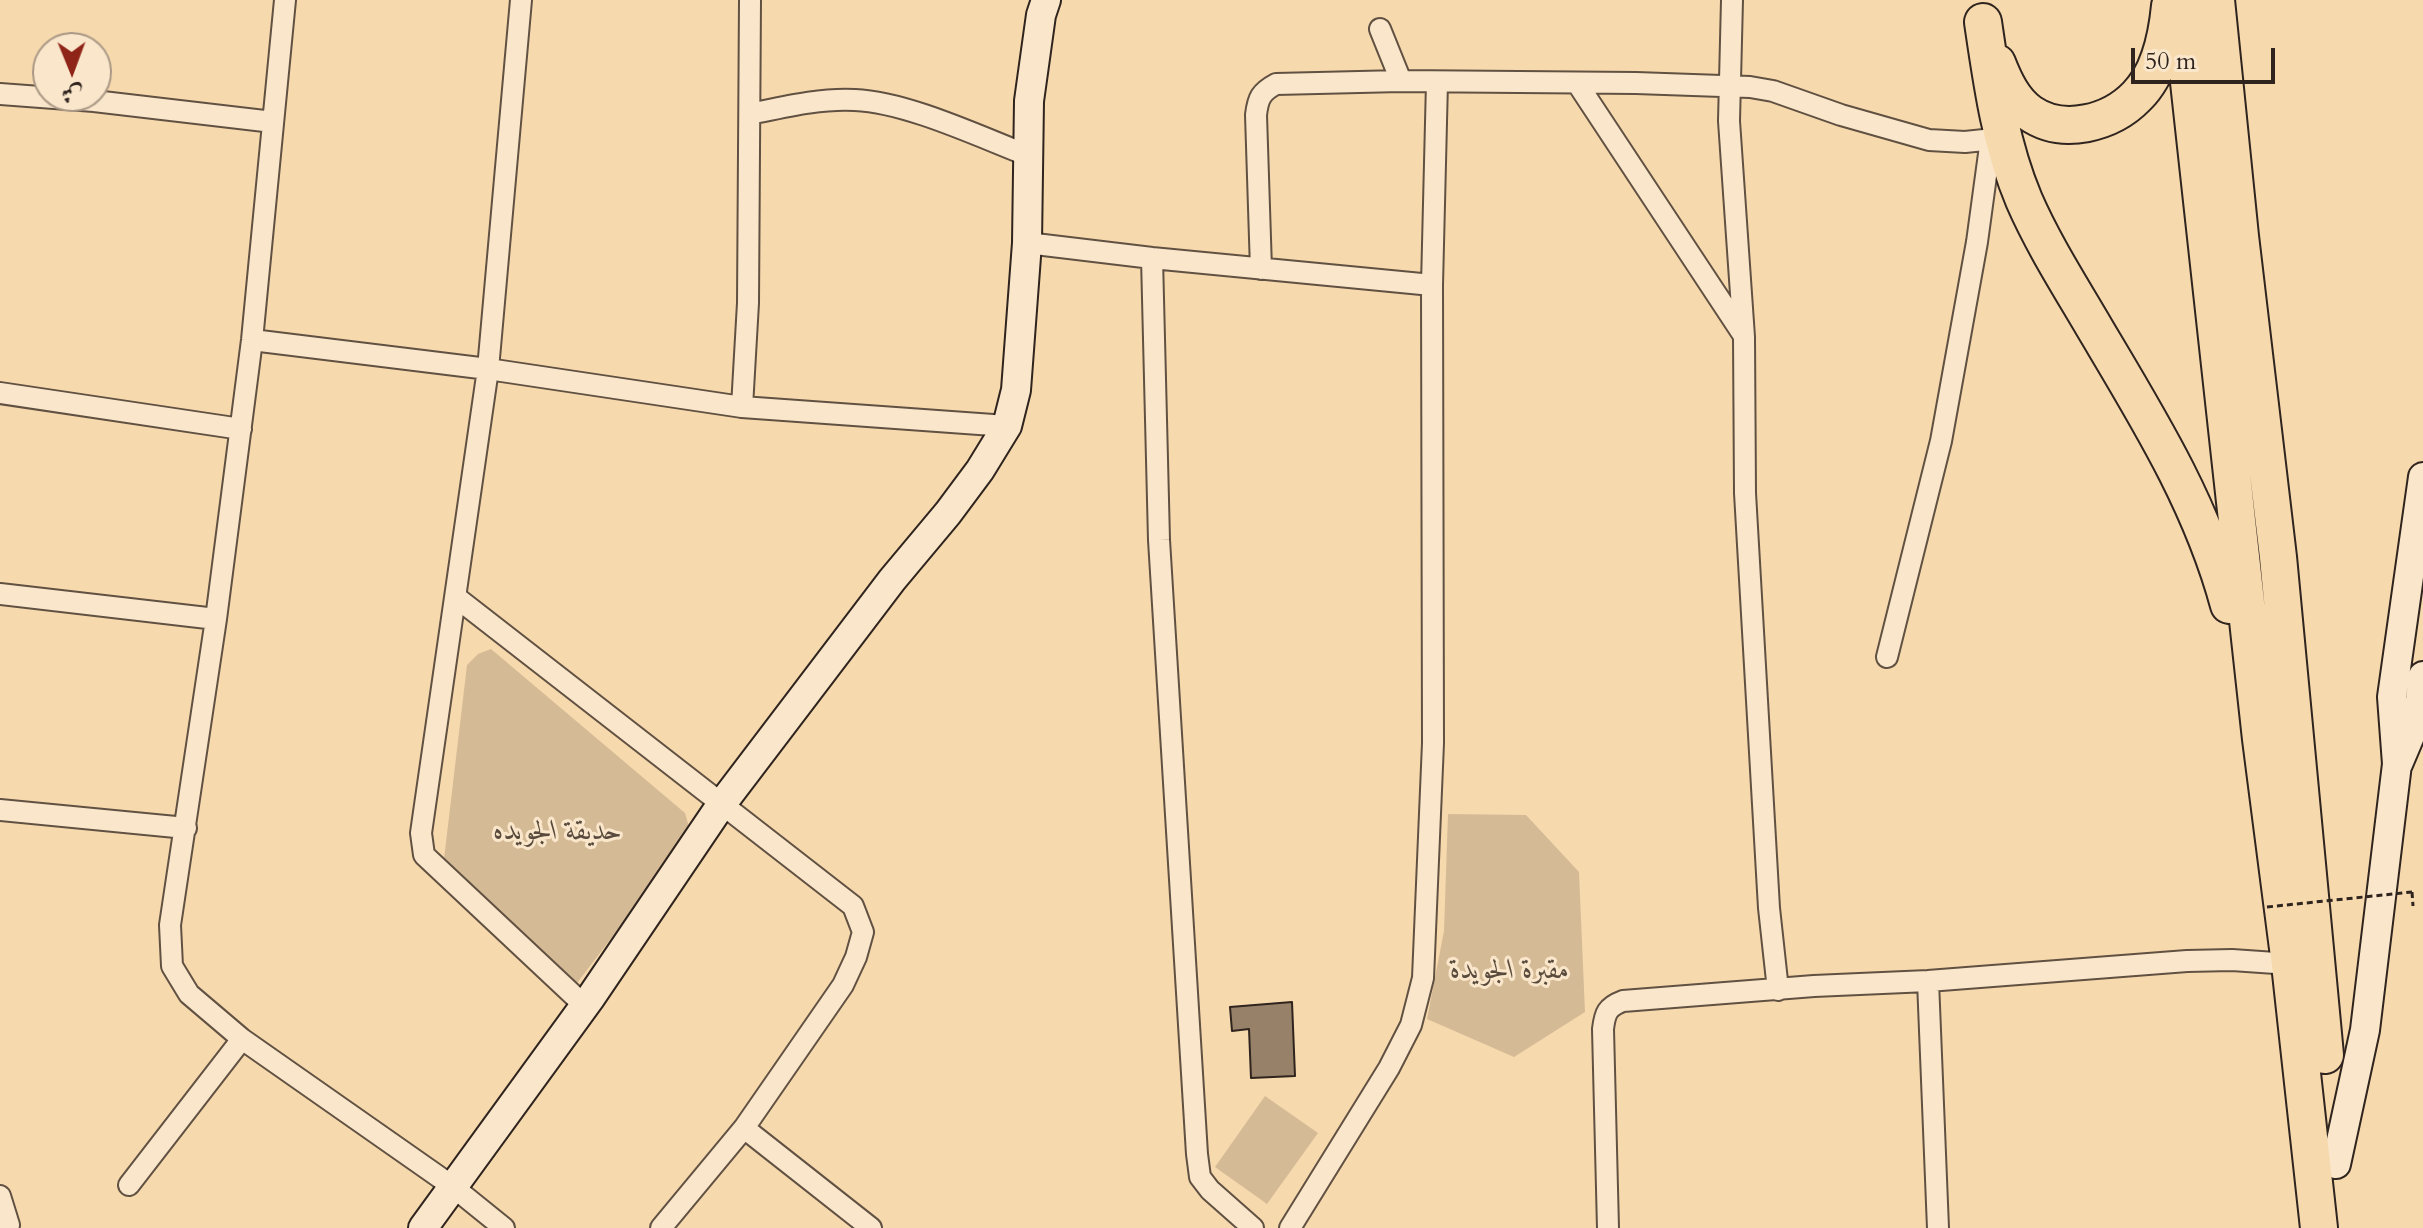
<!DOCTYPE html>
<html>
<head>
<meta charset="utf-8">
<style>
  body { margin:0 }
  #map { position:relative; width:2423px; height:1228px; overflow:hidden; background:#f7d9ae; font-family:Cardo,Amiri,serif }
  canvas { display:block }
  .north { position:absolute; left:32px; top:32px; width:80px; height:80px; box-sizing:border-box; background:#fae6ca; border:2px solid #a99885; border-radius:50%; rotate:179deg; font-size:22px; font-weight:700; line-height:32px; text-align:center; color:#2f241e }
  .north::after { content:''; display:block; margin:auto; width:28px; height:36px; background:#8f2418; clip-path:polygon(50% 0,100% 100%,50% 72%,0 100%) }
  .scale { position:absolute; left:2131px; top:48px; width:144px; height:36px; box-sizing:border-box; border:4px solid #2f241e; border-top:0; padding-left:10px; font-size:24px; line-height:28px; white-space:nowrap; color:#2f241e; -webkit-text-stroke:6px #fae6ca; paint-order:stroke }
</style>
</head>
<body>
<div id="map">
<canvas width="2423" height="1228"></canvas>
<div class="north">ش</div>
<div class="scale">50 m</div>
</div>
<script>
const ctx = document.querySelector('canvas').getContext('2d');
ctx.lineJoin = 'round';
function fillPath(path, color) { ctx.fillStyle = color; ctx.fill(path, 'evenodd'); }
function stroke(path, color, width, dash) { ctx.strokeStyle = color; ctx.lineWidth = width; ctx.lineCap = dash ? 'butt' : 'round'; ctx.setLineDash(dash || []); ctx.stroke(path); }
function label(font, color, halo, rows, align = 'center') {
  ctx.font = font + ' Cardo,Amiri,serif'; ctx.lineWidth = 6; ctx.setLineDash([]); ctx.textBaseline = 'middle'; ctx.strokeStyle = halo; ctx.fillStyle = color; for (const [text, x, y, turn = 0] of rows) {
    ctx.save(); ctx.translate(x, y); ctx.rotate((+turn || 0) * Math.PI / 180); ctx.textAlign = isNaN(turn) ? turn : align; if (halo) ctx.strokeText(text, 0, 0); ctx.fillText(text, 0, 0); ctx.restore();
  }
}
const green = new Path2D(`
  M491 649 685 813 691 834 577 983 444 859 467 665 478 654Z
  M1448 814 1526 815 1579 872 1585 1012 1514 1057 1427 1019 1444 931Z
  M1265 1096 1318 1133 1267 1204 1215 1167Z`);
const building = new Path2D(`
  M1292 1002 1295 1076 1251 1078 1249 1029 1232 1031 1230 1007Z`);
const path = new Path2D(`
  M2412 892 2413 906`);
const street = new Path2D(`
  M285 0 252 340 216 619 170 925 172 966 189 994 242 1039 452 1186 504 1228
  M521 0 488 369 421 833 424 855 585 1006
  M1732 0 1729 121 1744 337 1745 493 1769 908 1778 990
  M1380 29 1401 81
  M1577 83 1742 333
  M0 94 94 101 273 122
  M750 114C784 107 820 98 855 100 906 102 978 136 1027 155
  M1027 243 1152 258 1432 285
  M1152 258 1159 540 1197 1154 1200 1177 1210 1190 1253 1228
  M1261 269 1256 115C1258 98 1261 92 1276 84L1401 81 1636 83 1750 87 1773 91 1841 115 1929 140 1965 142 2003 138
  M252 340 488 369 742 407 1007 426
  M0 393 241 429
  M742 407 748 303 750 0
  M0 594 216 619
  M457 598 853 906 863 932 856 957 843 985 744 1128 661 1228
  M1887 657 1941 441 1977 242 1991 139
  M0 810 186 828
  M1928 981 1938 1228
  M744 1128 871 1228
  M129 1185 242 1039
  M0 1196 9 1225
  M1290 1228 1389 1068 1411 1025 1423 978 1433 743 1432 285 1437 82
  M1608 1228 1603 1029C1605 1013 1607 1007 1623 1001L1814 986 1928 981 2187 961 2232 960 2290 964`);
const secondary = new Path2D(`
  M2398 764 2418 717 2423 676
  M2336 1164 2365 1030 2397 764 2392 697 2423 477
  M423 1228 591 997 721 805 892 580 948 513 980 470 1007 426 1016 390 1027 243 1029 101 1041 15 1046 0`);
const highway = new Path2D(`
  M2180 0 2261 739 2290 964 2319 1228
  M2216 0 2240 236 2278 557 2325 1055
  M1983 22C1992 83 2000 143 2024 200 2044 246 2072 289 2097 332 2150 421 2202 505 2229 605
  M1997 63C2004 81 2013 101 2030 113 2063 136 2111 123 2137 96 2160 73 2167 37 2170 6`);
const pathBridge = new Path2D(`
  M2267 907 2412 892`);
const parkNames = [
  ["حديقة الجويده",558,833],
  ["مقبرة الجويدة",1510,972]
];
fillPath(green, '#d5ba96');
fillPath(building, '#978269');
stroke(building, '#2f241e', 2);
stroke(street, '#615142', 24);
stroke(secondary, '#2f241e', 32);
stroke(highway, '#2f241e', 40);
stroke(path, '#2f241e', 3, [6, 4]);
stroke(street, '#fae6ca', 20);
stroke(secondary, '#fae6ca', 28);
stroke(highway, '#f7d9ae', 36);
stroke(pathBridge, '#2f241e', 3, [6, 4]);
label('italic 28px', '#584a3c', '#fae6ca', parkNames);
</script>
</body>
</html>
